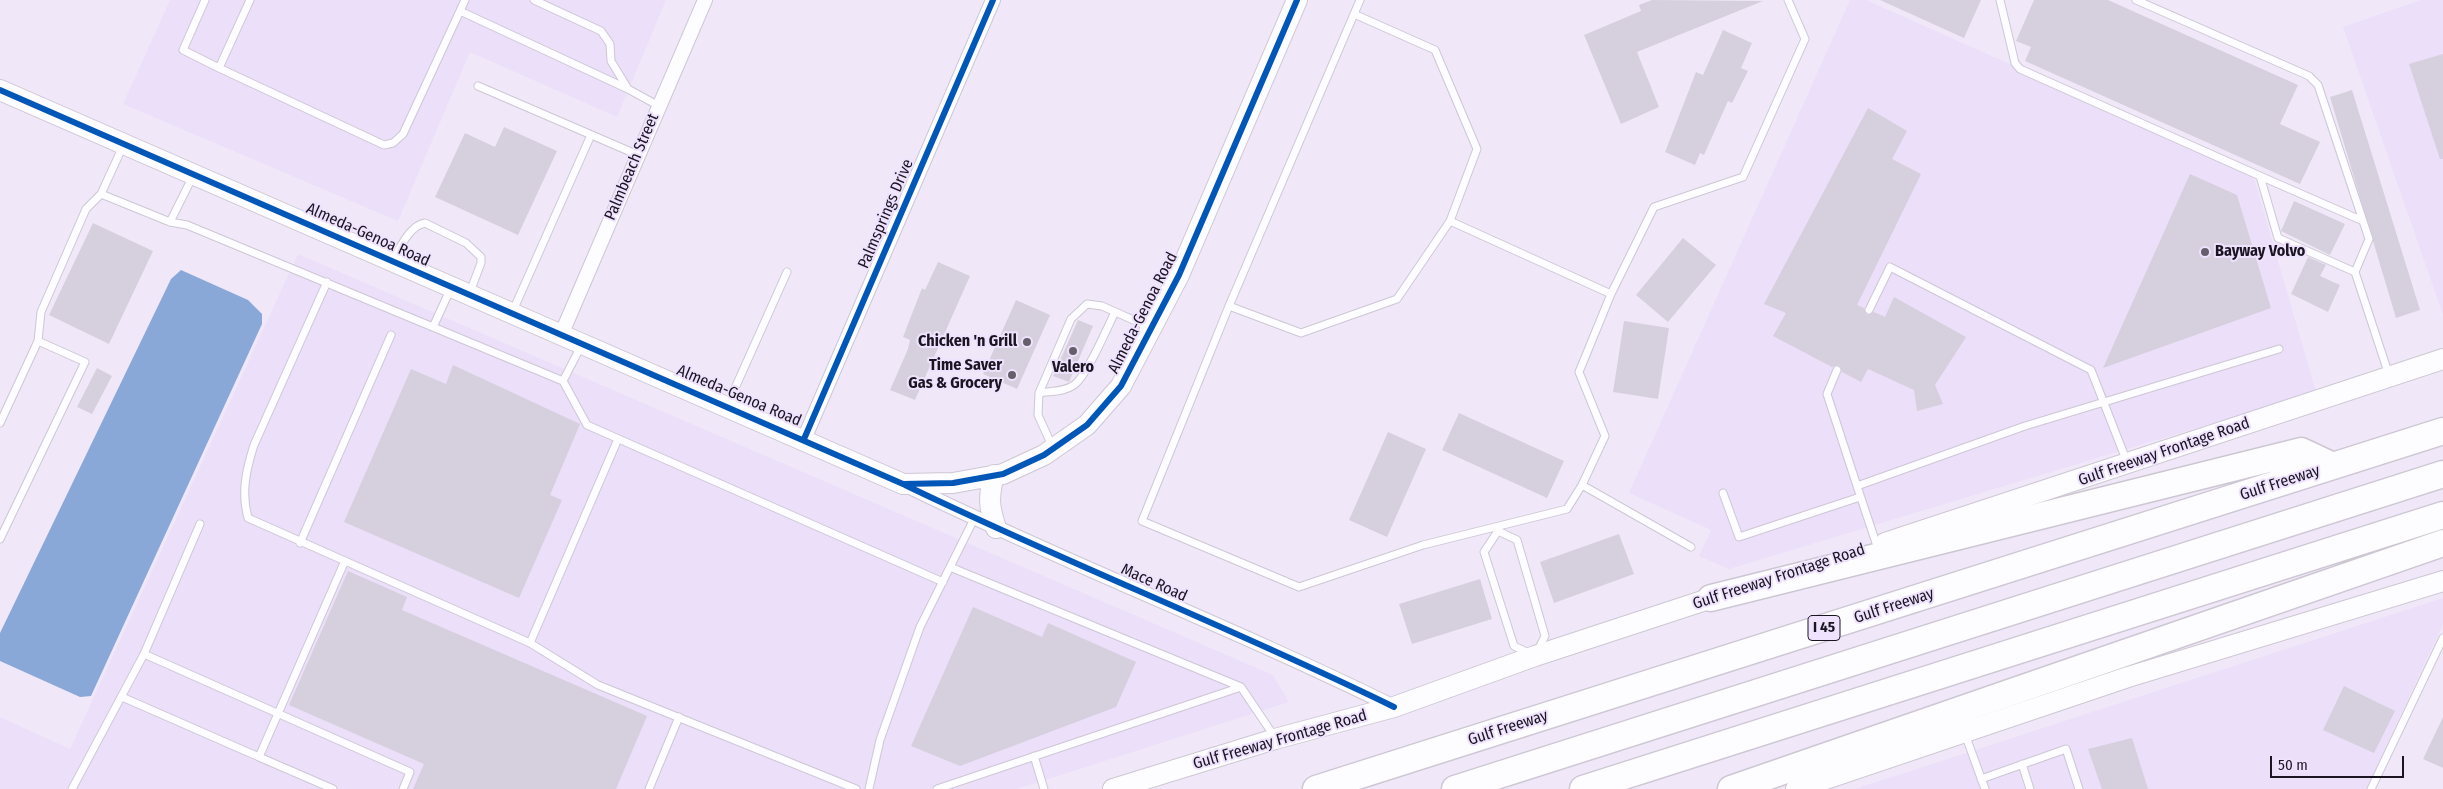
<!DOCTYPE html>
<html>
<head>
<meta charset="utf-8">
<style>
  body { margin:0 }
  #map { position:relative; width:2443px; height:789px; overflow:hidden; background:#f0e8f8; font-family:"Fira Sans Condensed",sans-serif }
  canvas { display:block }
  .scale { position:absolute; left:2270px; top:756px; width:134px; height:22px; box-sizing:border-box; border:2px solid #1a1521; border-top:0; padding-left:6px; font-size:15px; line-height:18px; white-space:nowrap; color:#1a1521; -webkit-text-stroke:4px #efe2fe; paint-order:stroke }
</style>
</head>
<body>
<div id="map">
<canvas width="2443" height="789"></canvas>
<div class="scale">50 m</div>
</div>
<script>
const ctx = document.querySelector('canvas').getContext('2d');
ctx.lineJoin = 'round';
function fillPath(path, color) { ctx.fillStyle = color; ctx.fill(path, 'evenodd'); }
function stroke(path, color, width, dash) { ctx.strokeStyle = color; ctx.lineWidth = width; ctx.lineCap = dash ? 'butt' : 'round'; ctx.setLineDash(dash || []); ctx.stroke(path); }
function label(font, color, halo, rows, align = 'center') {
  ctx.font = font + ' "Fira Sans Condensed",sans-serif'; ctx.lineWidth = 4; ctx.setLineDash([]); ctx.textBaseline = 'middle'; ctx.strokeStyle = halo; ctx.fillStyle = color; for (const [text, x, y, turn = 0] of rows) {
    ctx.save(); ctx.translate(x, y); ctx.rotate((+turn || 0) * Math.PI / 180); ctx.textAlign = isNaN(turn) ? turn : align; if (halo) ctx.strokeText(text, 0, 0); ctx.fillText(text, 0, 0); ctx.restore();
  }
}
const built = new Path2D(`
  M170 0H666L617 117 470 52 398 221 123 104Z
  M1850 0H1866L2003 61 2254 178 2316 392 1729 569 1699 556 1711 530 1629 493Z
  M2421 0H2443V315L2343 27Z
  M298 254 1273 675 1289 702 1017 789H0V717L70 749Z
  M2443 598V624L2366 789H1855Z`);
const water = new Path2D(`
  M181 270 248 300 262 314V324L91 696 80 697 0 661V633L171 279Z`);
const building = new Path2D(`
  M1652 0 1763 1 1637 52 1659 107 1621 124 1584 35 1641 11 1639 5Z
  M1880 0H1981L1964 38Z
  M2034 0H2108L2298 85 2280 124 2320 142 2300 184 2025 61 2031 47 2016 41Z
  M1723 30 1752 43 1741 68 1748 71 1732 103 1728 101 1704 155 1700 153 1695 165 1665 152 1696 72 1703 75Z
  M2443 54V159H2440L2409 64Z
  M2352 90 2420 310 2396 318 2330 97Z
  M1868 108 1907 131 1892 159 1921 174 1857 305 1864 308 1867 315 1874 312 1885 317 1894 297 1966 337 1935 385 1943 404 1917 411 1914 390 1868 369 1861 382 1842 372 1839 365 1832 367 1773 336 1786 313 1764 304Z
  M504 127 557 151 518 235 435 197 465 133 495 147Z
  M2190 174 2237 195 2271 308 2103 368Z
  M2294 201 2345 224 2330 255 2281 231Z
  M93 223 153 251 109 344 49 315Z
  M1683 238 1716 265 1668 322 1636 295Z
  M2308 257 2326 265 2320 276 2340 285 2328 312 2291 294Z
  M938 262 970 276 915 400 890 390 908 349 910 340 903 337 922 288 925 290Z
  M1016 300 1050 315 1017 389 983 374Z
  M1078 320 1093 326 1069 382 1053 376Z
  M1624 321 1669 328 1658 399 1613 392Z
  M453 365 580 424 550 495 562 500 519 598 344 522 411 369 446 384Z
  M97 368 112 376 92 414 77 407Z
  M1459 413 1564 461 1547 498 1442 450Z
  M1388 432 1426 449 1387 537 1349 520Z
  M1619 534 1634 574 1554 603 1540 562Z
  M348 571 407 597 402 610 647 716 616 789H413L424 764 289 705Z
  M1480 579 1492 619 1412 644 1399 604Z
  M973 607 1042 637 1048 623 1136 662 1116 707 960 766 911 746Z
  M2344 686 2395 711 2374 753 2323 730Z
  M2443 717V768L2423 759Z
  M2132 738 2148 789H2102L2088 749Z`);
const lane = new Path2D(`
  M205 0 183 50 219 68 250 0
  M1360 0 1229 306 1142 521 1299 587 1423 545 1567 509 1582 485 1605 436 1579 372 1611 294 1654 207 1743 177 1805 39 1788 0
  M2000 0 2015 63 2020 69 2260 176 2278 238 2355 272
  M2136 0 2309 76 2318 85 2369 239 2355 272 2389 375
  M460 11 628 89 611 61 610 44 601 31 534 0
  M219 68 384 145 393 143 403 134 465 0
  M478 86 638 155
  M628 89 659 106
  M123 146 101 194 170 222 187 225 563 381 587 425 943 582
  M2260 176 2363 221
  M1450 221 1611 294
  M170 222 193 176
  M393 260C400 248 409 226 425 223L466 243 481 257V263L470 292
  M327 282 254 445C246 470 241 493 248 518L530 643 598 685 856 789
  M1229 306 1301 333 1397 299 1450 221 1477 149 1435 50 1354 14
  M1869 310 1890 267 2091 370 2127 462
  M512 313 591 135
  M433 327 451 288
  M38 341 41 312 86 209 101 194
  M1837 370 1827 394 1857 486 2025 426 2279 349
  M563 381 581 346
  M1039 393C1051 391 1064 392 1074 385 1087 376 1107 328 1115 312
  M727 406 787 272
  M0 423 38 341 85 362 0 539
  M1053 448 1038 415 1039 393 1071 319 1087 304 1102 306 1149 327
  M1582 485 1691 547
  M1857 486 1877 546
  M1723 493 1739 537 1860 497
  M1498 531 1517 540 1545 636 1535 656 1514 646 1484 552Z
  M300 543 391 335
  M950 567 1241 687
  M530 643 618 439
  M144 654 200 524
  M122 697 259 757 344 563
  M1965 734 1985 789
  M1034 756 1044 789
  M259 757 333 789
  M2022 764 2030 789
  M1981 779 2066 749 2079 789
  M72 789 144 654 410 772 403 789
  M649 789 679 717
  M869 789 880 740 920 627 974 519
  M937 789 1241 687 1274 736
  M2371 789 2443 638`);
const street = new Path2D(`
  M561 335 705 0
  M804 439 993 0
  M906 485C1067 564 1234 628 1394 707`);
const secondary = new Path2D(`
  M0 90 903 484 953 483 1003 474 1044 455 1087 425 1121 386 1179 275 1297 0
  M994 475C988 498 989 507 996 528
  M1885 543 2443 359
  M1113 789 1275 739 1394 707 1535 656 1724 594
  M1796 789 2128 677 2443 581`);
const highway = new Path2D(`
  M1711 598 2301 451 2333 466
  M1316 789 2443 431
  M1455 789 2443 474
  M1583 789 2443 515
  M1731 789 2443 543`);
const cycleway = new Path2D(`
  M0 90 903 484 953 483 1003 474 1044 455 1087 425 1121 386 1179 275 1297 0
  M804 439 993 0
  M905 485C1066 563 1233 628 1394 707`);
const markers = [
  [2205,252,5,"#655f6c"],
  [1027,342,5,"#655f6c"],
  [1073,351,5,"#655f6c"],
  [1012,375,5,"#655f6c"]
];
const shields = [
  [1824,628,32]
];
const shieldNames = [
  ["I 45",1824,628]
];
const streetNames = [
  ["Palmbeach Street",632,167,-67],
  ["Palmsprings Drive",886,214,-67],
  ["Almeda-Genoa Road",368,235,24],
  ["Almeda-Genoa Road",1143,313,-63],
  ["Almeda-Genoa Road",739,396,23],
  ["Gulf Freeway Frontage Road",2164,452,-19],
  ["Gulf Freeway",2280,483,-18],
  ["Gulf Freeway Frontage Road",1779,577,-18],
  ["Mace Road",1154,583,24],
  ["Gulf Freeway",1894,606,-18],
  ["Gulf Freeway",1508,728,-18],
  ["Gulf Freeway Frontage Road",1280,740,-16]
];
const poiNames = [
  ["Bayway Volvo",2215,252,"left"],
  ["Chicken 'n Grill",1017,342],
  ["Time Saver",1002,366],
  ["Gas & Grocery",1002,384],
  ["Valero",1073,368,"center"]
];
fillPath(built, '#ebdff9');
fillPath(water, '#8aa8d7');
fillPath(building, '#d6d0de');
stroke(lane, '#cdc7d4', 9);
stroke(street, '#cdc7d4', 16);
stroke(secondary, '#cdc7d4', 22);
stroke(highway, '#cdc7d4', 29);
stroke(lane, '#fdfcfe', 7);
stroke(street, '#fdfcfe', 14);
stroke(secondary, '#fdfcfe', 20);
stroke(highway, '#fdfcfe', 26);
stroke(cycleway, '#0057b8', 6);
for (const [x, y, r, color] of markers) { const dot = new Path2D(); dot.arc(x, y, r, 0, 2 * Math.PI); ctx.fillStyle = color; ctx.fill(dot); stroke(dot, '#efe2fe', 2); }
for (const [x, y, w] of shields) { const box = new Path2D(); box.roundRect(x - w / 2, y - 12.5, w, 25, 4); ctx.fillStyle = '#efe2fe'; ctx.fill(box); stroke(box, '#1a1521', 1); }
label('bold 15px', '#1a1521', null, shieldNames);
label('16px', '#1a1521', '#efe2fe', streetNames);
label('bold 16px', '#1a1521', '#efe2fe', poiNames, 'right');
</script>
</body>
</html>
